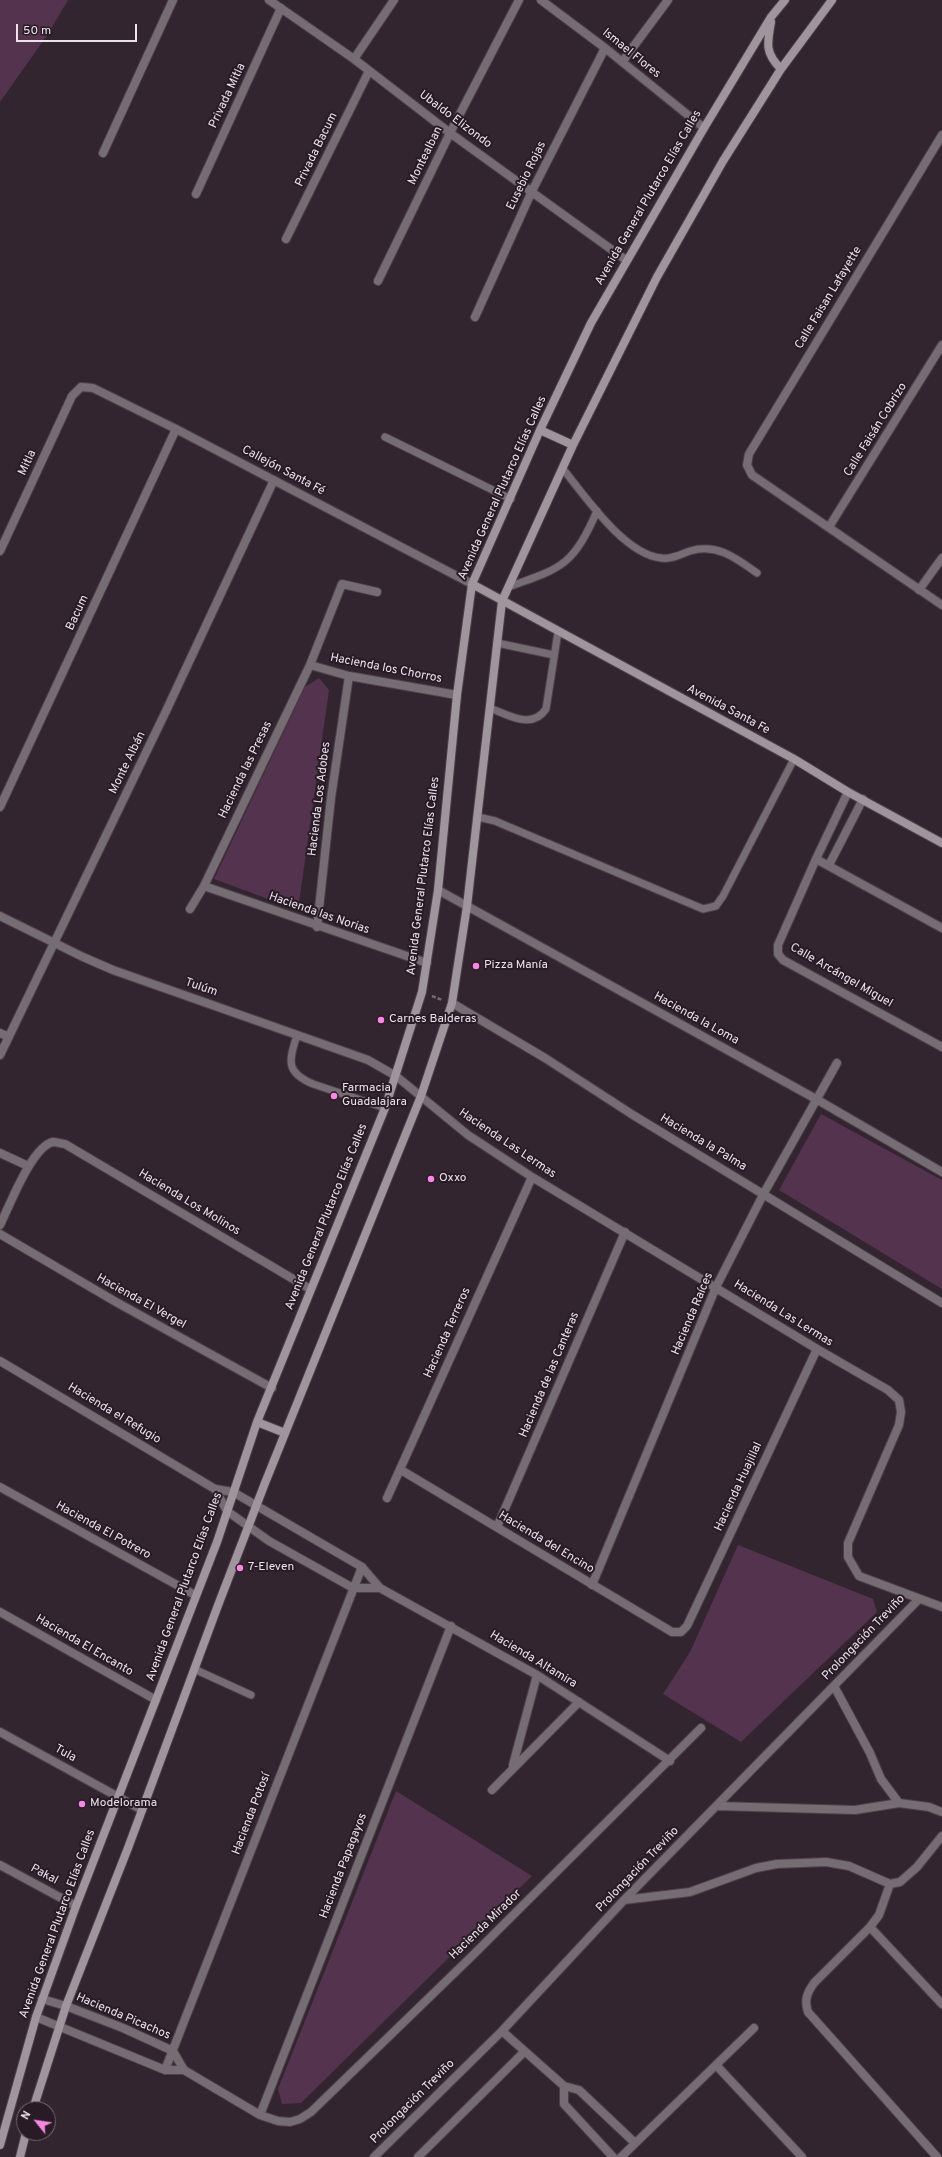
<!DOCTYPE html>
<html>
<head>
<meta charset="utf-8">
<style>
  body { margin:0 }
  #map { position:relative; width:942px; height:2157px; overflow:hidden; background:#332530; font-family:Overpass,sans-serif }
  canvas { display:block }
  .north { position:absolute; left:16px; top:2101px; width:40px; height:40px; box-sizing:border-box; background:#291b26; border:1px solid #776b74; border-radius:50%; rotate:300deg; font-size:11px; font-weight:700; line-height:16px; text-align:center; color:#ece3ea }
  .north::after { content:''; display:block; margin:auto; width:14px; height:18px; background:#fb87e5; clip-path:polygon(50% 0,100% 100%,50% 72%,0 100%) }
  .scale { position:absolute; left:16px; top:24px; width:121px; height:18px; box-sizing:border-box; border:2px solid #ece3ea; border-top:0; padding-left:5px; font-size:12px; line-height:14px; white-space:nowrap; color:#ece3ea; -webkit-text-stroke:3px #291b26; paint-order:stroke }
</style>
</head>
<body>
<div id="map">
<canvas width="942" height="2157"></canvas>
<div class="north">N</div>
<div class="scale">50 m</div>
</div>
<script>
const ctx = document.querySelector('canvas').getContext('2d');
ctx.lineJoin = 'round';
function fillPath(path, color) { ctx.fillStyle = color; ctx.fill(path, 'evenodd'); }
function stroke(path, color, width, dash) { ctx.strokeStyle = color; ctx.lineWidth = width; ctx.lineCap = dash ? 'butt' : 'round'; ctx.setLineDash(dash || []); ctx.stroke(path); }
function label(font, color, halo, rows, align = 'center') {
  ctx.font = font + ' Overpass,sans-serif'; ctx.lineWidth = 4; ctx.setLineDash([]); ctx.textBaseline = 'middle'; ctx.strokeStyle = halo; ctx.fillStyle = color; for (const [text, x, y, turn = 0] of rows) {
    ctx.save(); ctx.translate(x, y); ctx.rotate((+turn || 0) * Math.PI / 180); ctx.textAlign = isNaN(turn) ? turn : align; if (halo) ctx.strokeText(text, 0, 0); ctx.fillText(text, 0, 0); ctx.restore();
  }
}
const green = new Path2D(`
  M0 0H68L48 34 0 102Z
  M319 678 329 690 298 910 214 879 305 687Z
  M821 1114 942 1180V1289L779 1190Z
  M738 1545 873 1599 877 1612 741 1742 663 1694 690 1652Z
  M396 1791 532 1876 301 2103 282 2104 278 2089Z`);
const path = new Path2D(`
  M432 996 442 1000`);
const lane = new Path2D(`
  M385 437 511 499
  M563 469C585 496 624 554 661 558 671 560 681 554 690 551 717 543 736 558 757 573
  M508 587C562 568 573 566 597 511
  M497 643 554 655
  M490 708C508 715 532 730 546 709L558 632
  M478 817 495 821 703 909 716 906 723 896 794 759
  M297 1035C289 1061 285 1072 313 1084L385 1108
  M194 1669 251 1695`);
const street = new Path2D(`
  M269 0 354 59 450 133 626 260
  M541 0 605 48 704 128
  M354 59 394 0
  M622 62 668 0
  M942 135 749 454 747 465 752 475 942 605
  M103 153 173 0
  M196 194 281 8
  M286 239 369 71
  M378 281 450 133 519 0
  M475 317 532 191 605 48
  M829 527 942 345
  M0 551 72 396 81 387 93 388 176 429 472 584
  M919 590 942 558
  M310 665 349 676 457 695
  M848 792 816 859 778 945V954L783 960 942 1047
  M0 807 176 429
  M816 859 942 928
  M829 865 863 799
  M204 886 427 963
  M438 890 816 1099 942 1172
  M190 909 204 886 310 665 342 584 377 592
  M0 916 83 957 113 970 368 1060 396 1076 468 1135 532 1177 817 1349 888 1390 899 1400 901 1412 899 1425 848 1543V1557L859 1576 942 1607
  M317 927 331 798 349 676
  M452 1003 545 1058 633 1115 942 1303
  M0 1033 9 1037
  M0 1055 167 709 274 480
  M0 1153 28 1166
  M0 1225C9 1207 32 1146 53 1142 57 1142 62 1144 65 1144L310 1289
  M0 1234 116 1302 272 1388
  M0 1361 215 1489 233 1492 362 1567 380 1588 537 1675 670 1761
  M401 1470 672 1632H681L687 1626 817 1349
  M0 1487 195 1595
  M215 1489 227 1511 269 1541 353 1588H380
  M387 1498 532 1177
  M497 1527 625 1232
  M592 1585 716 1287 764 1193 837 1063
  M0 1612 156 1700
  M834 1686 870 1753 881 1779 899 1803
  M0 1732 142 1810
  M513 1765 537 1675
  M492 1790 579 1702
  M717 1806 855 1810 899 1803 929 1807 942 1812
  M0 1865 76 1906
  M890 1884 879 1915 870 1927 814 1983C807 1993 804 2000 808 2012L937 2157
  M624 1900 690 1892 756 1868 777 1864 826 1862 849 1866 890 1884 900 1882 917 1867 942 1836
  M870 1927 942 2004
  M42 1999 66 2006 123 2028 173 2051 184 2070 260 2115 278 2121 290 2122 300 2119 311 2112 472 1956 701 1728
  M36 2017 165 2070H184
  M502 2031 564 2086 579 2090 635 2143
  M716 2065 802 2157
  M165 2070 362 1567
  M564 2086V2104L613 2157
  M260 2115 451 1626
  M374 2157 502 2031 624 1900 919 1599
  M418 2157 524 2052
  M621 2157 754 2028`);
const secondary = new Path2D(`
  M771 22C767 44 765 53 781 69
  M540 430 573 445
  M472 584 794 759 848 792 942 843
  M257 1422 285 1433
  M33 2109 66 2006 128 1848 217 1608 265 1483 421 1096 452 1003 467 906 502 601 573 445 657 277 723 161 781 69 832 0
  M0 2145 36 2017 76 1906 217 1542 257 1422 385 1108 422 992 438 890 457 695 472 584 540 430 591 323 704 128 771 17 785 0
  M20 2157 26 2133`);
const markers = [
  [476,966,4,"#fb87e5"],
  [381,1020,4,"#fb87e5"],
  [334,1096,4,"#fb87e5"],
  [431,1179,4,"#fb87e5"],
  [240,1568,4,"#fb87e5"],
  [82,1804,4,"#fb87e5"]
];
const streetNames = [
  ["Ismael Flores",631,54,39],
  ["Privada Mitla",228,96,-65],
  ["Ubaldo Elizondo",455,120,37],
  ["Privada Bacum",317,150,-64],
  ["Montealban",426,156,-64],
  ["Eusebio Rojas",527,176,-64],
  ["Avenida General Plutarco Elías Calles",649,198,-60],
  ["Calle Faisan Lafayette",829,298,-59],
  ["Calle Faisán Cobrizo",876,430,-58],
  ["Mitla",28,463,-65],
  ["Callejón Santa Fé",283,471,28],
  ["Avenida General Plutarco Elías Calles",503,488,-66],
  ["Bacum",78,613,-65],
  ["Hacienda los Chorros",386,669,11],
  ["Avenida Santa Fe",728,710,28],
  ["Monte Albán",128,763,-64],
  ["Hacienda las Presas",246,770,-64],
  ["Hacienda Los Adobes",320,799,-83],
  ["Avenida General Plutarco Elías Calles",424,876,-83],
  ["Hacienda las Norias",319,914,19],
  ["Calle Arcángel Miguel",841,976,30],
  ["Tulúm",201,988,19],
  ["Hacienda la Loma",696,1019,29],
  ["Hacienda la Palma",703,1143,31],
  ["Hacienda Las Lermas",507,1144,34],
  ["Hacienda Los Molinos",189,1203,31],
  ["Avenida General Plutarco Elías Calles",327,1217,-68],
  ["Hacienda El Vergel",141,1302,29],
  ["Hacienda Raíces",693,1314,-67],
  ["Hacienda Las Lermas",783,1314,32],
  ["Hacienda Terreros",448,1333,-66],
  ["Hacienda de las Canteras",550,1375,-67],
  ["Hacienda el Refugio",114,1414,31],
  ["Hacienda Huajillal",739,1487,-65],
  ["Hacienda El Potrero",103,1531,29],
  ["Hacienda del Encino",546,1543,31],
  ["Avenida General Plutarco Elías Calles",185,1587,-70],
  ["Prolongación Treviño",864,1638,-46],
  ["Hacienda El Encanto",84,1646,30],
  ["Hacienda Altamira",533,1660,31],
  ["Tula",65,1754,29],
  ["Hacienda Potosí",252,1814,-69],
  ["Hacienda Papagayos",344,1866,-69],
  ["Prolongación Treviño",638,1870,-46],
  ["Pakal",44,1875,28],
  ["Avenida General Plutarco Elías Calles",58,1924,-70],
  ["Hacienda Mirador",486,1925,-44],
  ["Hacienda Picachos",123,2017,23],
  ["Prolongación Treviño",413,2102,-45]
];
const poiNames = [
  ["Pizza Manía",484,966],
  ["Carnes Balderas",389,1020],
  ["Farmacia",342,1089],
  ["Guadalajara",342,1103],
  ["Oxxo",439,1179],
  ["7-Eleven",248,1568],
  ["Modelorama",90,1804]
];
fillPath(green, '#53334d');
stroke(lane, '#4d404a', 9);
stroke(street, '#4d404a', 10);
stroke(secondary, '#4d404a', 10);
stroke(path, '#756973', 2.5, [4, 2]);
stroke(lane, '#756d73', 7);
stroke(street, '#756d73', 8);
stroke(secondary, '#a0949d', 8);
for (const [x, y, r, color] of markers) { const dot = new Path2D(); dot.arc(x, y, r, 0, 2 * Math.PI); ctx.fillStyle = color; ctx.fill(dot); stroke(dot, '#291b26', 1.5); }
label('12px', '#ece3ea', '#291b26', streetNames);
label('12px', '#ece3ea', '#291b26', poiNames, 'left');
</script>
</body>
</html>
